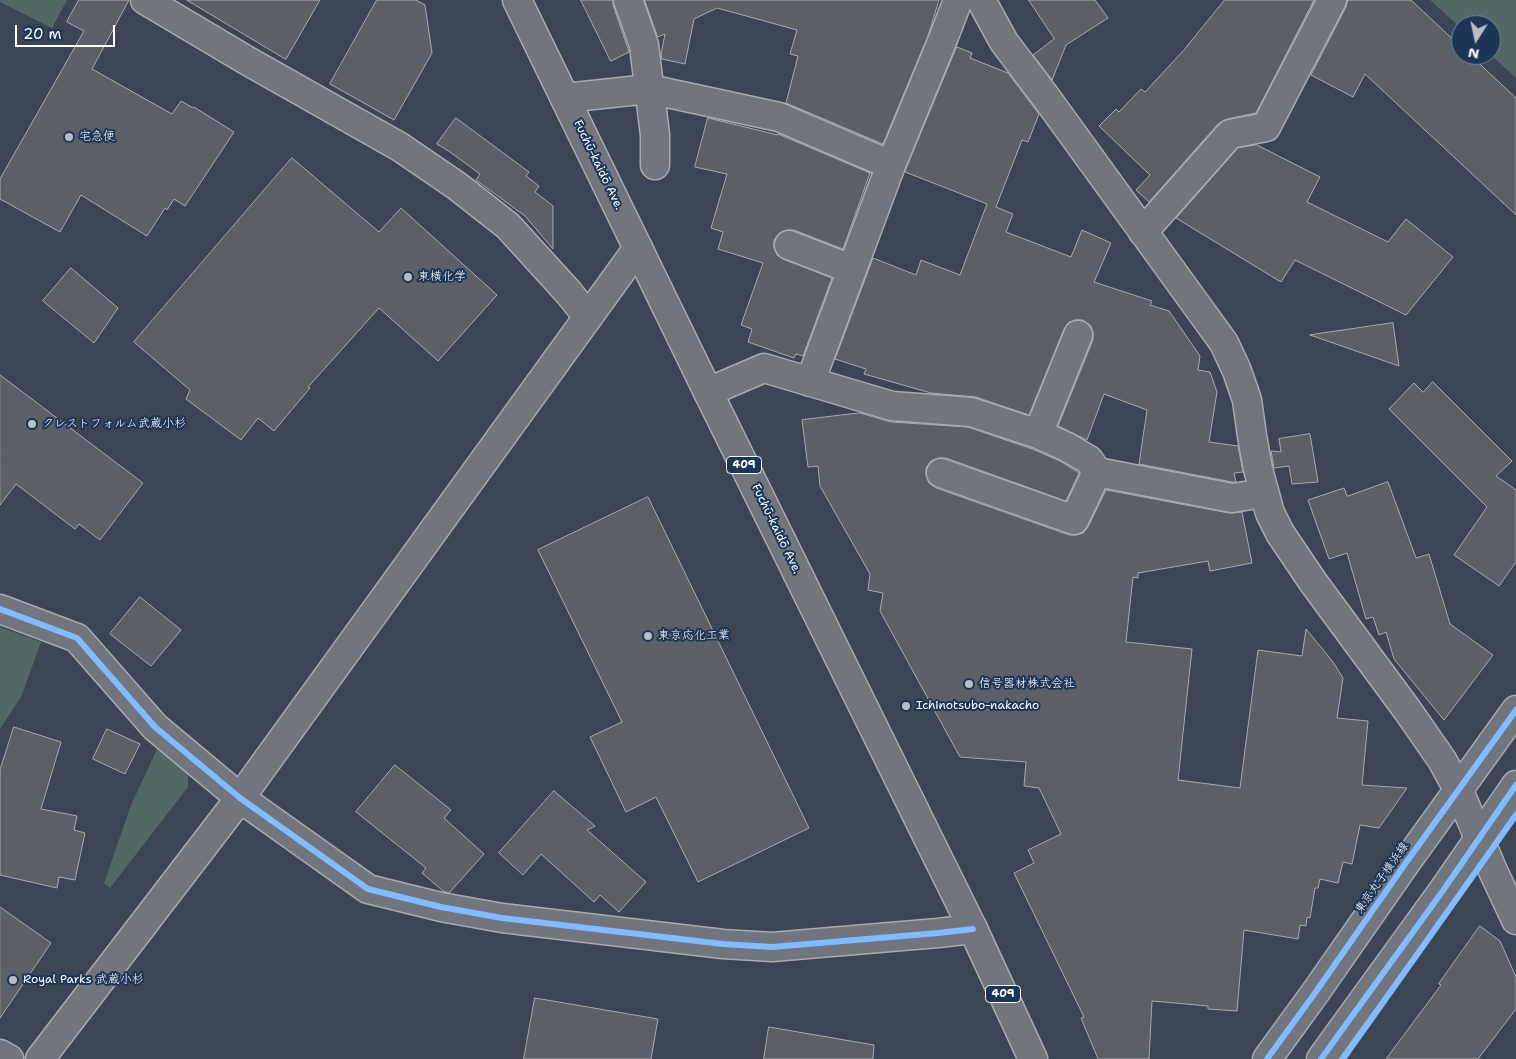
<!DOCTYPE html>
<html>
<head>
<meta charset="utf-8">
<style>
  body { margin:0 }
  #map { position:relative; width:1516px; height:1059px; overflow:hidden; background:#3b4553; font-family:"Shantell Sans",sans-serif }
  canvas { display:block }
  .north { position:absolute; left:1451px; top:15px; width:50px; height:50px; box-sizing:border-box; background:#1d3557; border:1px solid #77869a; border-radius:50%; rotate:190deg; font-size:14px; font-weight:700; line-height:20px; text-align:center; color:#fff }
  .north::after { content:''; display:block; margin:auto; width:18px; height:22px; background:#babec3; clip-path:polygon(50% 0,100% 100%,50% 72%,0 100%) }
  .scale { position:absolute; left:15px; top:25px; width:100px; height:22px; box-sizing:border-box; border:2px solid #fff; border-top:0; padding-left:6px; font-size:15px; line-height:18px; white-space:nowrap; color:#fff; -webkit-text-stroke:4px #1d3557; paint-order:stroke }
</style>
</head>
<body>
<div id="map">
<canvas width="1516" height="1059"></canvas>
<div class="north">N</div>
<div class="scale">20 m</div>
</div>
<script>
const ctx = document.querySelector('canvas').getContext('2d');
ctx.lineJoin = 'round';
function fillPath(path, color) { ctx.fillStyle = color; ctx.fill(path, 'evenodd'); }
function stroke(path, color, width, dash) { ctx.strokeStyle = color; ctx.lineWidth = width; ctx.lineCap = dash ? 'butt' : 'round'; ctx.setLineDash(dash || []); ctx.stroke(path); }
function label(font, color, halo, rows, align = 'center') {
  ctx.font = font + ' "Shantell Sans","Klee One",sans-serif'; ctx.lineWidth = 4; ctx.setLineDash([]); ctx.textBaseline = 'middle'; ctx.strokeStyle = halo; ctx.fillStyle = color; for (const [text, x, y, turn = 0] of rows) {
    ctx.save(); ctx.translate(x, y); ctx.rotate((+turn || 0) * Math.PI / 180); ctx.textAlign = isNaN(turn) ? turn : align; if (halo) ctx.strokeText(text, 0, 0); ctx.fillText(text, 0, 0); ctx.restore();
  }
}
const green = new Path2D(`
  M0 0H67L52 28 0 2Z
  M1430 0H1516V78L1491 55V25H1461V28Z
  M0 627 41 642 21 697 0 729Z
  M157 749 188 771V787L110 888 104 883 131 805Z`);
const building = new Path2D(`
  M79 0H129L92 69 172 114 181 101 193 108 194 107 234 132 185 206 174 199 167 210 165 208 147 236 81 195 60 232 0 199V179L84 31 67 22Z
  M187 0H320L286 59Z
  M377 0H416L425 5 432 53 394 120 330 84Z
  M581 0H613V5L629 52 611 61Z
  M645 0H939L928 36 883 144 786 103 798 56 790 54 797 30 717 8 694 19 685 64 662 59 661 54 665 34 658 37Z
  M1029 0H1095L1108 18 1066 45 1052 80 1033 55 1054 39Z
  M1225 0H1314L1256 113 1227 119 1218 124 1149 202 1136 190 1150 175 1099 126 1116 109 1119 112 1141 89 1145 92 1183 51Z
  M1348 0H1411L1461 47V55H1470L1516 98V215L1365 74 1353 97 1311 75 1346 7Z
  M957 47 972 53 970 58 1008 73 1039 114 1028 142 1022 140 996 207 1013 214 1006 232 1071 257 1082 230 1111 243 1094 282 1152 301 1150 305 1169 311 1200 356 1198 370 1210 372 1217 392 1209 442 1238 446 1243 472 1234 473 1236 482H1232L1139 464 1147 410 1104 394 1087 440 1058 426 1093 340V333L1091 326 1083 320H1076L1069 322 1064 329 1029 415 976 397 931 393 864 374 866 369 835 359 873 258 916 275 921 260 960 275 987 204 905 172Z
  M456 118 529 172 526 176 539 186 535 192 553 206V249L525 216 476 180 480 174 450 152 437 144Z
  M708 118 778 135V134L870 173 843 249 794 230H787L780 233 774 240V248L777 255 783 259 832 278 803 356 796 354 794 358 748 342 752 329 741 325 763 263 718 249 723 232 711 228 727 174 695 167Z
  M1257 145 1320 177 1307 202 1388 242 1406 219 1453 257 1406 315 1295 260 1281 282 1176 218 1238 148Z
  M292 158 379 232 401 208 497 295 438 361 379 308 308 387 310 388 274 431 258 418 241 440 186 399 190 390 134 342Z
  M71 268 118 308 94 343 43 301Z
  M1393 323 1399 366 1310 335Z
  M0 375 143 483 100 540 79 524 75 529 16 484 0 505Z
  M1433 382 1512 461 1496 476 1516 490V562L1499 586 1454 555 1487 507 1389 409 1414 383 1423 392Z
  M860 413 891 422 968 427 1032 449 1060 461 1079 473 1066 501 946 458H938L931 461 926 468V475L929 483 936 488 1069 535H1077L1083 533 1088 527 1106 490 1229 513 1242 512 1252 563 1210 571 1208 561 1138 573V578L1133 577 1126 642 1192 649 1178 780 1240 788 1258 650 1302 656 1306 629 1333 662 1343 678 1337 718 1368 721 1362 785 1407 788 1379 828 1360 825 1352 864 1343 862 1338 883 1320 879 1318 888H1315L1310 918 1307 917 1306 926 1300 925 1298 939 1244 930 1237 1011 1208 1009V1006L1152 1001 1149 1059H1098L1081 1018 1084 1017 1014 873 1034 863 1028 850 1061 834 1039 788 1024 786 1026 762 960 757 880 611 883 593 868 590 870 574 820 486 818 466 808 467 802 420Z
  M1310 434 1318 482 1292 484 1289 466 1274 468 1271 451 1281 452 1279 439Z
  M1388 482 1416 558 1429 554 1450 624 1493 655 1444 720 1394 659 1386 632 1379 635 1373 617 1366 619 1347 553 1329 559 1308 500 1344 488 1347 496Z
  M648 497 809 828 698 882 656 797 626 812 590 737 622 722 538 550Z
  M140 597 181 630 151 666 110 634Z
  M14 727 61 742 41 809 77 816 74 830 85 833 75 880 59 877 57 888 0 875V770Z
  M107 729 140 744 125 774 93 759Z
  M395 765 451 810 444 818 484 854 449 893 443 891 422 873 426 868 356 812Z
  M554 791 595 826 587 830 646 882 619 912 600 895 594 902 541 854 523 875 499 853Z
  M0 907 51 943 0 1018Z
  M1480 926 1500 941 1516 977V1009L1478 1059H1386L1441 985 1439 984Z
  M535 998 658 1019 651 1059H524Z
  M769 1027 874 1045 873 1059H764Z`);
const minor = new Path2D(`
  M145 0 246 60 400 147 457 186 508 226 569 293 588 317
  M628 0 644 45 655 135V165
  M981 0 1004 42 1045 96 1224 343 1237 371 1247 400 1252 436 1258 469 1270 513 1280 533 1313 582 1408 711 1442 760 1459 791 1493 871 1516 920
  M565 98 649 89 779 117 891 165
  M1143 232 1230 134 1266 127 1332 0
  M789 245 851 269
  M810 382 891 165 943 39 958 0
  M708 392 764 368 892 406 971 412 1038 434 1067 447 1089 460 1097 472 1232 498 1264 493
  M1038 434 1078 335
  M941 473 1074 520 1097 472
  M0 609 77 638 155 727 240 798 368 889 441 907 502 918 723 944 772 947 938 933 973 929
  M0 1054 9 1059
  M40 1059 240 798 638 248`);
const major = new Path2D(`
  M1267 1059 1315 993 1405 864 1516 710
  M1321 1059 1442 892 1516 785`);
const highway = new Path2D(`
  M517 0 708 392 973 929 1033 1059`);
const cycleway = new Path2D(`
  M0 609 77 638 155 727 240 798 368 889 441 907 502 918 723 944 772 947 938 933 973 929
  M1267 1059 1315 993 1405 864 1516 710
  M1321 1059 1442 892 1516 785
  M1343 1059 1516 815`);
const markers = [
  [69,137,5,"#babec3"],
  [408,277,5,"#babec3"],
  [32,424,5,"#babec3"],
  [648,636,5,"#babec3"],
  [969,684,5,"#babec3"],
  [906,706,5,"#babec3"],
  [13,980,5,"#babec3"]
];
const shields = [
  [744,465,35],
  [1003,994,35]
];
const shieldNames = [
  ["409",744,465],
  ["409",1003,994]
];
const poiNames = [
  ["宅急便",79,137],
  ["東横化学",418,277],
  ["クレストフォルム武蔵小杉",42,424],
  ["東京応化工業",658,636],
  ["信号器材株式会社",979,684],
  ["Ichinotsubo-nakacho",916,706],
  ["Royal Parks 武蔵小杉",23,980]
];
const streetNames = [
  ["Fuchū-kaidō Ave.",598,165,64],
  ["Fuchū-kaidō Ave.",776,529,64],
  ["東京丸子横浜線",1382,878,-55]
];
fillPath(green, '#516866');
fillPath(building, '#5b5f67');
stroke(building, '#a7abb2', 1);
stroke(minor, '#a7abb2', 31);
stroke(major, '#a7abb2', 31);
stroke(highway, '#a7abb2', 31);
stroke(minor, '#70757e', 28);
stroke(major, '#70757e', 28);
stroke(highway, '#70757e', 28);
stroke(cycleway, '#80bcff', 6);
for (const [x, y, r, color] of markers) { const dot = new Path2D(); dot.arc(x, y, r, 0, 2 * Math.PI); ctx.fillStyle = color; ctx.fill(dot); stroke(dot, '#1d3557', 2); }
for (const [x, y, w] of shields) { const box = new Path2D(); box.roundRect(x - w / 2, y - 8.5, w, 17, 4); ctx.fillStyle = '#1d3557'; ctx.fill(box); stroke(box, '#fff', 1); }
label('bold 11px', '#fff', null, shieldNames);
label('12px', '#fff', '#1d3557', poiNames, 'left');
label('12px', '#fff', '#1d3557', streetNames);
</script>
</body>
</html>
